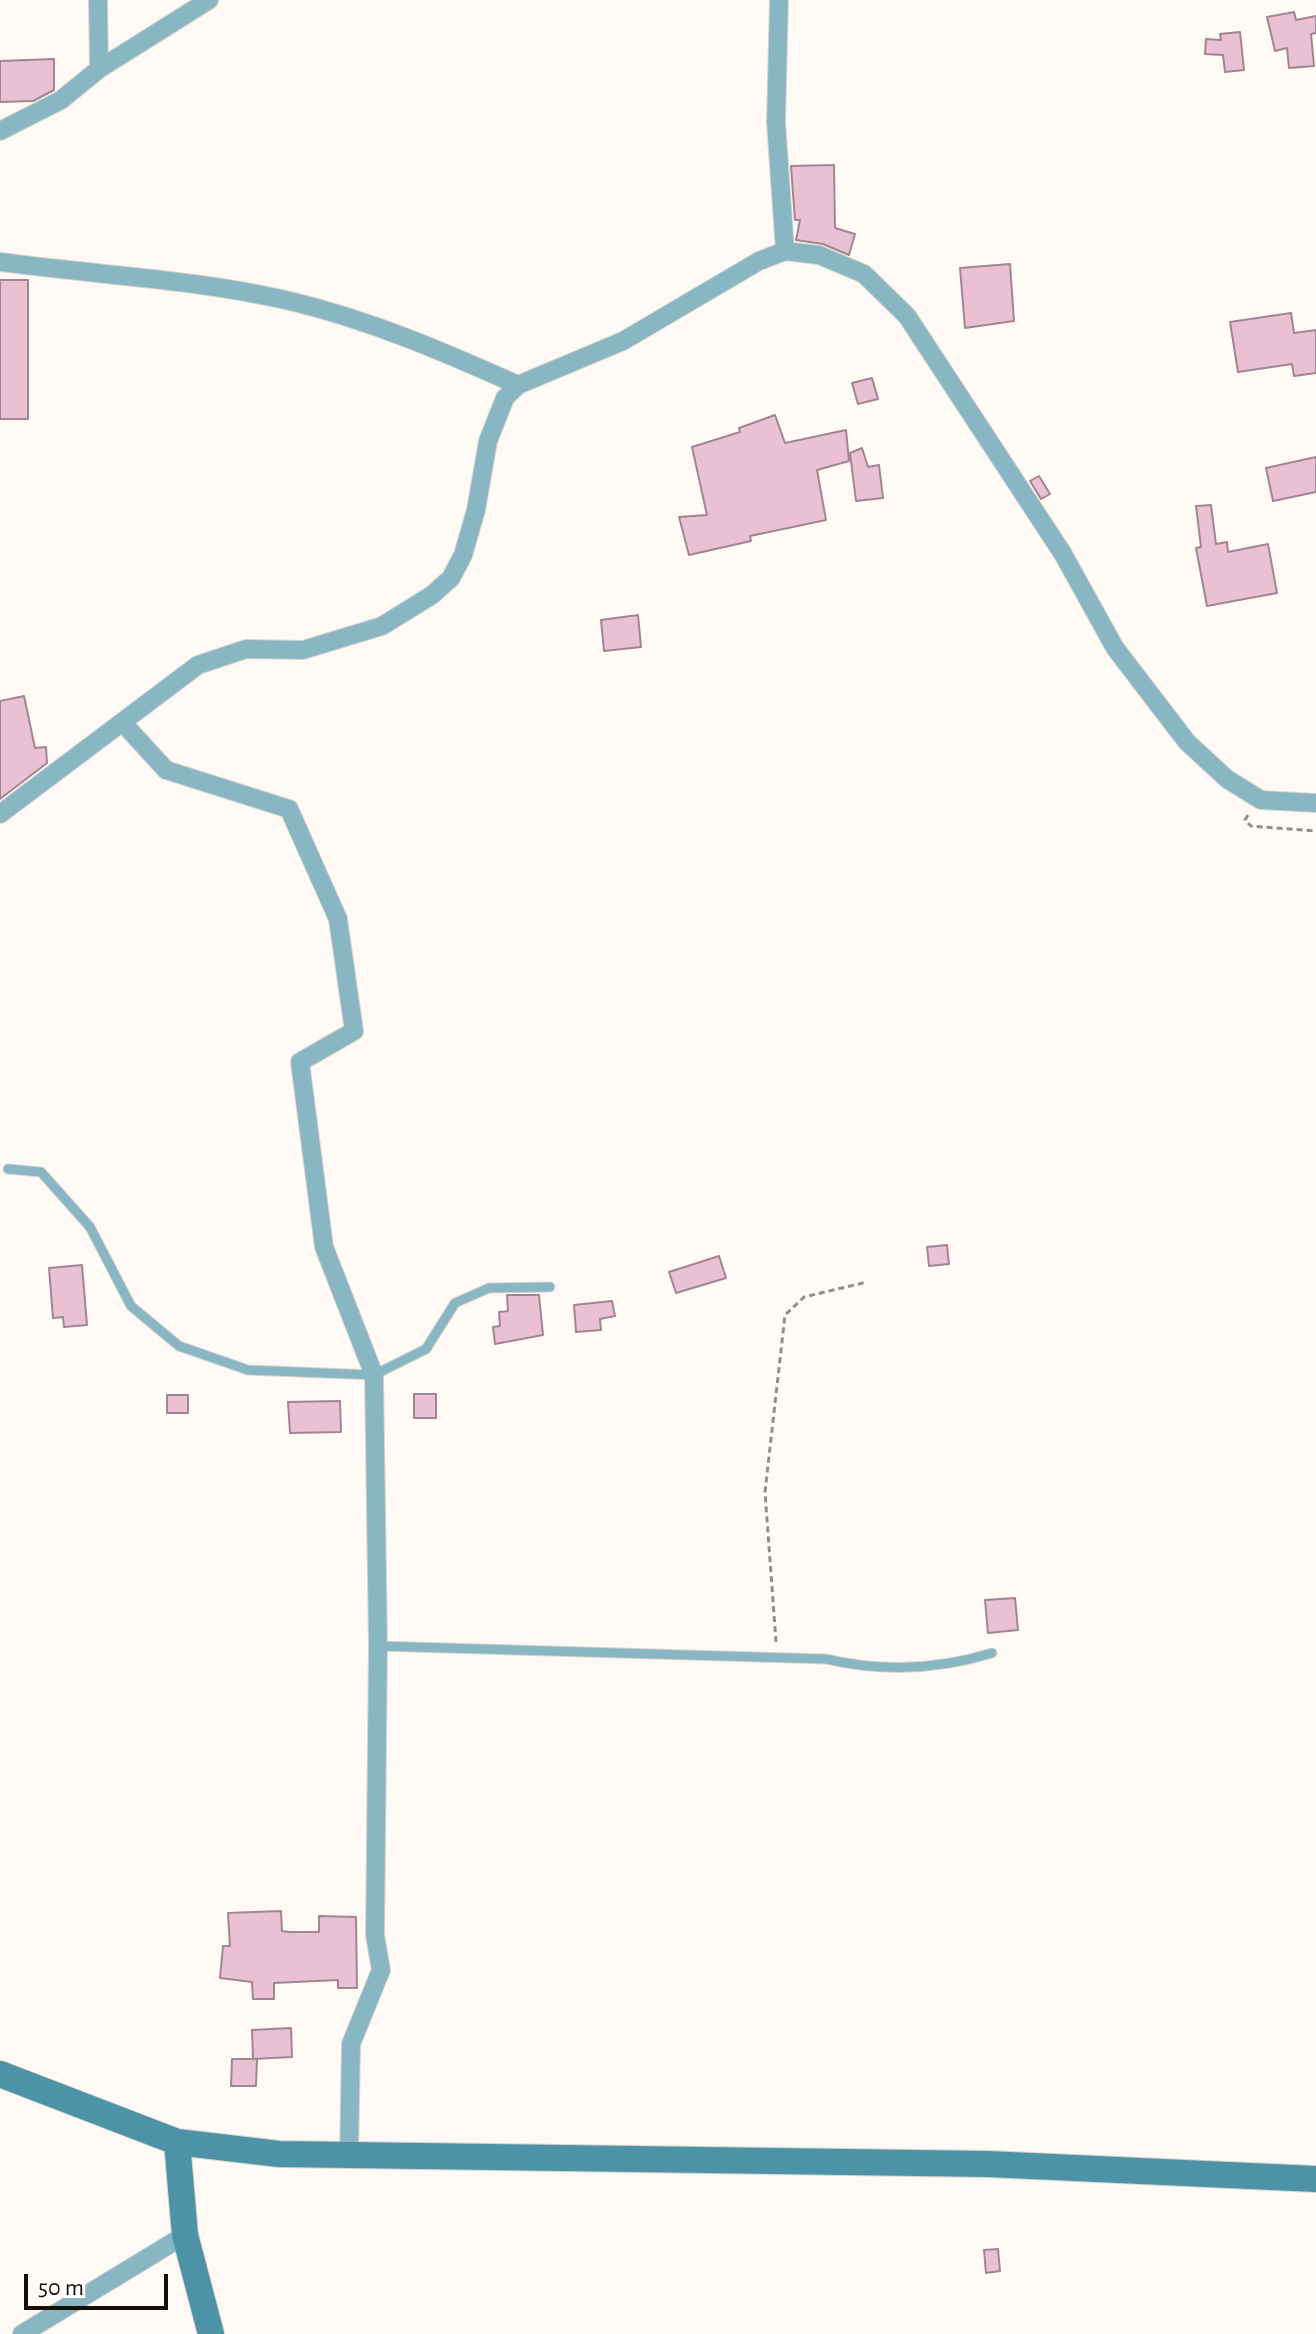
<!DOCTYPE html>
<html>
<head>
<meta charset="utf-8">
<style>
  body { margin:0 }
  #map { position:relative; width:1316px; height:2334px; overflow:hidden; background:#fffaf5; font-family:"Alegreya Sans",sans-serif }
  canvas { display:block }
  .scale { position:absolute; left:24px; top:2274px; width:144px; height:36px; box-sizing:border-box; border:4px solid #150d06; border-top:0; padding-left:10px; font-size:24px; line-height:28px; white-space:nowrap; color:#150d06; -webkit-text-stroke:6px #fff; paint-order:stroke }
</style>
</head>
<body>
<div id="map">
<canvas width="1316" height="2334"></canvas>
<div class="scale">50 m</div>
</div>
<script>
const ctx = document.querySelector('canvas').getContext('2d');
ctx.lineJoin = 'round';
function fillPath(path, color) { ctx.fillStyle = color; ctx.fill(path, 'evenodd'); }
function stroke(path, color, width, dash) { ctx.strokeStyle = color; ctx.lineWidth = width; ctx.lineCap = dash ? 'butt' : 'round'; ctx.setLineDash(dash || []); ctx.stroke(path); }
const building = new Path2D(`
  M1294 12 1296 20 1316 16V33L1311 34 1314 66 1289 68 1287 48 1275 51 1267 17Z
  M1240 32 1244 70 1225 72 1223 55 1205 54 1206 39 1221 40 1220 34Z
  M54 59V90L33 101 0 102V61Z
  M834 165 835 228 855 234 849 255 823 244 796 240 800 220H795L791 166Z
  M1010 264 1014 321 965 328 960 268Z
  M0 280H28V419H0Z
  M1291 313 1294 333 1316 330V373L1294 376 1292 364 1238 372 1230 322Z
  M872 378 878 399 858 404 852 383Z
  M775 415 785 443 846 430 849 461 817 470 826 520 750 536 751 541 689 555 679 517 707 515 692 447 740 432 739 428Z
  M862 448 868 467 879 465 883 498 856 501 850 453Z
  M1316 457V492L1273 501 1266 468Z
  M1039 476 1050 494 1041 499 1030 481Z
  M1211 505 1216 544 1227 542 1228 552 1268 544 1277 593 1207 606 1196 548 1201 547 1196 506Z
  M638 615 641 647 604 651 601 620Z
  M24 696 35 748 46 747 47 763 0 799V701Z
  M947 1245 949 1264 929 1266 927 1247Z
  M719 1256 726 1278 676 1293 669 1272Z
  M82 1265 87 1325 64 1327 63 1317 53 1318 49 1268Z
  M507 1295H539L543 1335 495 1344 493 1327 500 1326 499 1312 508 1311Z
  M612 1301 615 1316 600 1319 601 1330 576 1332 574 1305Z
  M414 1394H436V1418H414Z
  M167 1395H188V1413H167Z
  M340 1401 341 1432 290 1433 288 1402Z
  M1015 1598 1018 1630 988 1633 985 1600Z
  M281 1911 282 1931 290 1932H319V1916L356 1917 357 1988H338V1980L274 1983V1999H253L252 1982 220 1978 223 1946H230L228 1913Z
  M291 2028 292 2057 253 2059 252 2030Z
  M232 2059H257L256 2086H231Z
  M998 2249 1000 2271 986 2273 984 2250Z`);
const path = new Path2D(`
  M1248 815 1245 820 1251 826 1316 831
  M776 1642 765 1492 785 1315 804 1297 867 1282`);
const lane = new Path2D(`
  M8 1169 41 1172 90 1227 131 1306 179 1346 248 1370 374 1375 426 1349 455 1303 489 1288 550 1287
  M378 1646 826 1659C882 1672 937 1670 992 1653`);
const street = new Path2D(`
  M98 0 99 69
  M779 0 776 122 785 251
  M0 131 61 100 99 69 209 0
  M0 262C97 275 195 279 290 301 370 320 444 352 518 385
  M123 723 166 770 289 809 338 919 354 1031 300 1062 324 1247 374 1375 378 1646 375 1935 381 1970 351 2044 349 2155
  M0 814 198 665 246 649 303 650 382 626 432 595 451 578 463 555 476 510 488 441 505 398 518 385 623 341 759 261 785 251 819 255 864 274 907 316 1063 554 1115 648 1187 742 1227 779 1261 800 1316 803
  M22 2334 185 2235`);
const secondary = new Path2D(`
  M0 2074 177 2142 185 2235 211 2334
  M177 2142 279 2154 988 2164 1316 2179`);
fillPath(building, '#e9c1d3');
stroke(building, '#a18592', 2);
stroke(lane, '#dad4cf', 11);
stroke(street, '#dad4cf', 20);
stroke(secondary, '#dad4cf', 28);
stroke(path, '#958e88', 3, [6, 4]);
stroke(lane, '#89b6c3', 9);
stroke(street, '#89b6c3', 18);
stroke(secondary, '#4d93a7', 26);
</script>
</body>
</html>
